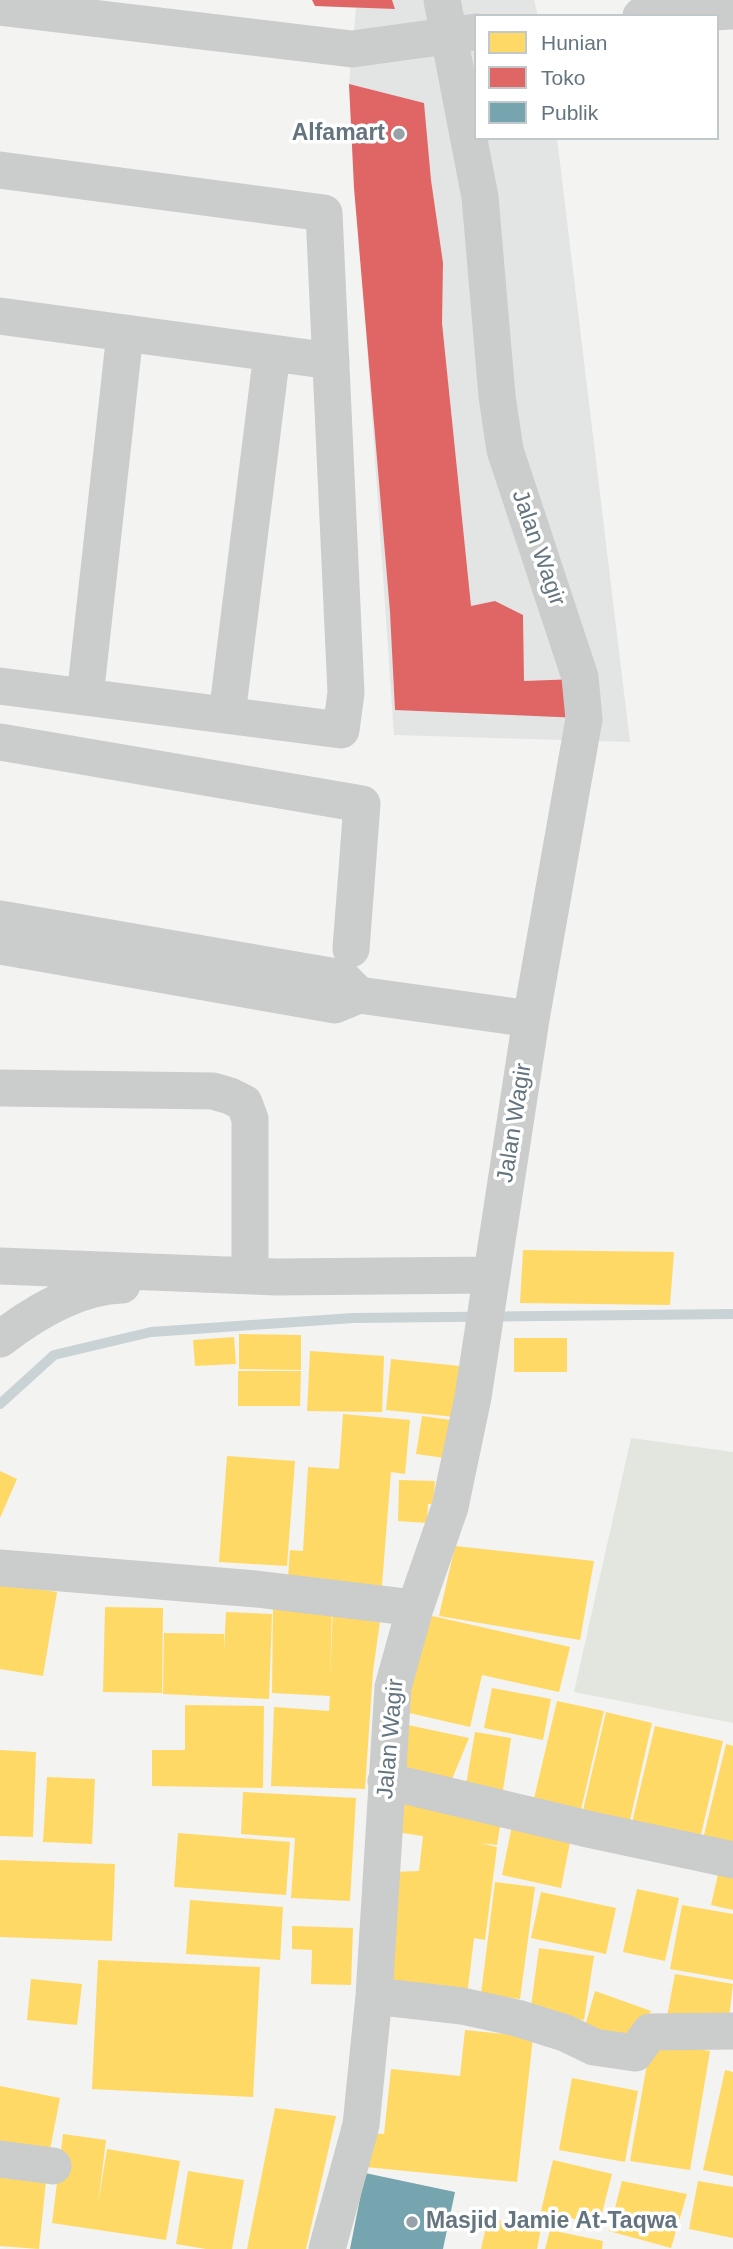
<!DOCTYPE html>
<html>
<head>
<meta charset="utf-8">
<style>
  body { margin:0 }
  #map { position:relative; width:733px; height:2249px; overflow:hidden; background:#f3f3f1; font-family:Helvetica,sans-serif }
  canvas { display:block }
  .legend { position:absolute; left:474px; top:14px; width:245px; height:126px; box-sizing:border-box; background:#fff; border:2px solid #c1c8cc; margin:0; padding:9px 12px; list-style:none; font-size:21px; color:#647580 }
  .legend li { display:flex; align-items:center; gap:14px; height:35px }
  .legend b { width:35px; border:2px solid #c1c8cc }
</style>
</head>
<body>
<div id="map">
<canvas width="733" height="2249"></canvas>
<ul class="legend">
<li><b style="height:19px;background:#ffd966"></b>Hunian</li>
<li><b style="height:19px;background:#e06666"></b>Toko</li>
<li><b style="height:19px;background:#76a5af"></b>Publik</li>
</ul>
</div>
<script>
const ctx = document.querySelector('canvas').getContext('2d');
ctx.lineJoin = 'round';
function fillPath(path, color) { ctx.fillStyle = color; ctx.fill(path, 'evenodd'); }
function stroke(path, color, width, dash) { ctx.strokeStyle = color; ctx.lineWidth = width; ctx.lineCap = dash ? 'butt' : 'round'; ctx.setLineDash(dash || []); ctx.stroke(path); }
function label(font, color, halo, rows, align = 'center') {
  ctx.font = font + ' Helvetica,sans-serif'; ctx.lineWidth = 7; ctx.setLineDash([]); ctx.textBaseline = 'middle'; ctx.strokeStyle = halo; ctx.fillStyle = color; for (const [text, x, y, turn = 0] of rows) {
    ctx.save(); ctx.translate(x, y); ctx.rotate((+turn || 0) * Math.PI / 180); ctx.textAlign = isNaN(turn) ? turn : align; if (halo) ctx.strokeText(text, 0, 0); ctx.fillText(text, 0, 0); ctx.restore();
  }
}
const built = new Path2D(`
  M313 0H534L538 16H476V138H557L630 742 394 735 349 84 356 8 315 6Z`);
const green = new Path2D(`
  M631 1438 733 1452V1723L574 1692Z`);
const homes = new Path2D(`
  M523 1250 674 1252 670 1305 520 1303Z
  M239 1334 301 1335V1370L239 1369Z
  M234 1337 236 1364 195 1366 193 1340Z
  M514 1338H567V1372H514Z
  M310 1351 384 1356 382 1412 307 1411Z
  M391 1359 460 1366 455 1417 386 1410Z
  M238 1371H301L300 1406H238Z
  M343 1414 410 1420 405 1474 391 1472 381 1597 287 1591 290 1550 303 1551 308 1467 339 1469Z
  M422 1416 451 1420 445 1458 416 1454Z
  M227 1456 295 1461 287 1566 219 1562Z
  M0 1471 17 1479 0 1518Z
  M399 1480 435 1481 433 1504H428L427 1523 398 1521Z
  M455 1546 594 1561 580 1640 439 1616Z
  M0 1583 57 1592 43 1676 0 1669Z
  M105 1607 163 1608 162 1693 103 1692Z
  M273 1607 332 1608 330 1681 333 1608 381 1614 373 1671 365 1789 271 1786 274 1707 329 1711 330 1696 272 1693Z
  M226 1612 272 1614 269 1699 163 1694 164 1633 224 1634V1651Z
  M428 1615 570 1647 559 1692 482 1675 470 1727 405 1712Z
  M492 1688 551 1699 543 1740 484 1728Z
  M557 1701 604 1711 579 1818 532 1807Z
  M185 1705 264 1706 263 1788 152 1786V1750H185Z
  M606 1712 652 1723 628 1829 581 1819Z
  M403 1724 469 1738 450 1784 397 1774Z
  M655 1726 723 1741 698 1847 630 1831Z
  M475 1732 511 1738 503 1790 466 1785Z
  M726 1744 733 1746V1846L703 1839Z
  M0 1750 36 1752 33 1837 0 1836Z
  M47 1777 95 1779 92 1844 43 1842Z
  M243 1792 356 1798 350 1901 291 1898 295 1838 241 1834Z
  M400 1801 502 1815 497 1845 480 1843 497 1847 485 1940 474 1938 467 1996 385 1988 391 1872 419 1871 423 1836 396 1832Z
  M512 1825 571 1837 561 1888 502 1875Z
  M178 1833 290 1842 286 1895 174 1887Z
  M0 1860 115 1864 112 1941 0 1937Z
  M719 1870 733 1873V1910L711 1905Z
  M495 1882 535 1887 520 1999 481 1994Z
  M637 1889 679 1898 665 1961 623 1952Z
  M541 1892 616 1908 606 1954 531 1938Z
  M190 1900 283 1907 280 1960 186 1954Z
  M682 1905 733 1914V1980L670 1969Z
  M292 1926 353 1928 351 1985 311 1984 312 1950 292 1949Z
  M539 1948 594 1956 584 2020 530 2013Z
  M98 1960 260 1967 253 2097 92 2089Z
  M675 1974 733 1984 728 2027 667 2016Z
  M31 1979 82 1984 77 2025 27 2020Z
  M595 1991 651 2011 634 2045 583 2033Z
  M465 2030 533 2037 517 2182 366 2167 369 2133 384 2134 391 2069 460 2076Z
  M651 2041 710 2051 690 2170 630 2161Z
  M725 2070 733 2072V2176L703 2170Z
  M572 2078 638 2091 625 2162 559 2150Z
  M0 2086 60 2098 48 2160 0 2151Z
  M275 2108 336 2116 306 2249H247Z
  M63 2134 106 2140 98 2205 107 2149 180 2161 166 2240 52 2223Z
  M553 2160 612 2174 599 2225 541 2211Z
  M0 2167 47 2171 39 2249 0 2246Z
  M188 2171 244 2180 232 2249H206L176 2244Z
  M622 2181 687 2194 671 2248 609 2231Z
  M698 2181 733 2187V2238L689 2229Z
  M488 2218 541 2228 537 2249H481Z
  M550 2230 603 2241 602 2249H545Z`);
const shops = new Path2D(`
  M312 0H392L395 9 315 6Z
  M349 84 424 103 431 180 443 263 442 323 471 606 495 601 523 615 524 681 577 679 581 718 395 710 390 612 354 188Z`);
const public = new Path2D(`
  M365 2173 455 2192 443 2249H350Z`);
const stream = new Path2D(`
  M0 1404 54 1355 151 1332 353 1318 733 1314`);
const minor = new Path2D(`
  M0 7 352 49 476 32
  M641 16 733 11
  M0 170 324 213 346 693 341 730 0 686
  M0 316 331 361
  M85 697 125 333
  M227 715 272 353
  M0 742 362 804 351 949
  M0 919 342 978 359 995 531 1019
  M0 946 335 1005 359 995
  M0 1088 213 1091 230 1096 244 1103 250 1119V1275
  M0 1266 277 1277 491 1275
  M0 1339C34 1313 78 1286 122 1285
  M0 1568 256 1589 415 1608
  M386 1781 592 1830 733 1860
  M374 1996 462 2006 517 2018 565 2033 594 2047 635 2053 650 2032 733 2031
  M0 2159 53 2166
  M327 2249 361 2125 374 1996 393 1687 415 1608 450 1507 473 1397 531 1019 584 719 580 677 505 450 497 396 480 197 442 0`);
const markers = [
  [399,134,7,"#96a1a8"],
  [412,2222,7,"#96a1a8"]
];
const poiNames = [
  ["Alfamart",385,134],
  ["Masjid Jamie At-Taqwa",426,2222,"left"]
];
const streetNames = [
  ["Jalan Wagir",538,548,71],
  ["Jalan Wagir",515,1123,-81],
  ["Jalan Wagir",391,1739,-85]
];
fillPath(built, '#e3e4e4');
fillPath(green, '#e2e6df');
fillPath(homes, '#ffd966');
fillPath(shops, '#e06666');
fillPath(public, '#76a5af');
stroke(stream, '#c9d2d4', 10);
stroke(minor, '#cbcccc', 37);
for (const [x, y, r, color] of markers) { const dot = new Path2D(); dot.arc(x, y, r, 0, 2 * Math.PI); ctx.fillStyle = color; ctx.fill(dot); stroke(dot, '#fff', 2.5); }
label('bold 23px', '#647580', '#fff', poiNames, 'right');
label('23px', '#647580', '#fff', streetNames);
</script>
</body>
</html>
